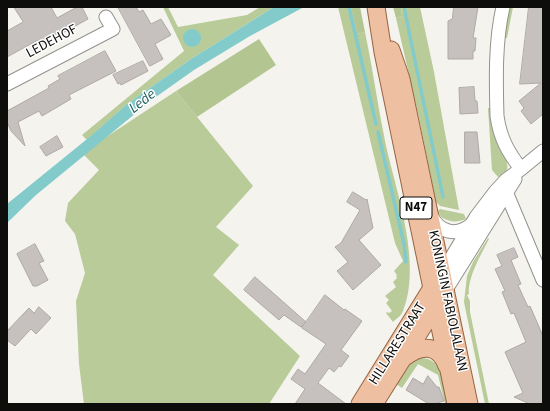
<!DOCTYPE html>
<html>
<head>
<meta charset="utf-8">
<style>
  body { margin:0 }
  #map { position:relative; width:550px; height:411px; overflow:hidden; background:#f4f3ed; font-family:"Source Sans 3",sans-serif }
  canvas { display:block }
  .frame { position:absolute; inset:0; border:8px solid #0d0d0b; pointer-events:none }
</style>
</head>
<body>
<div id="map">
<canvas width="550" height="411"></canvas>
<div class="frame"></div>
</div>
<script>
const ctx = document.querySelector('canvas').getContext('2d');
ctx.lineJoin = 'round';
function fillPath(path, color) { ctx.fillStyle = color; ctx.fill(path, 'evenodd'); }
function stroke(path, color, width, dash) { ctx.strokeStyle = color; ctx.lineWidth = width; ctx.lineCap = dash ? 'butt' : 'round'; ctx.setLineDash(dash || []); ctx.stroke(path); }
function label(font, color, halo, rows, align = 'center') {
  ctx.font = font + ' "Source Sans 3",sans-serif'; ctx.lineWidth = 3; ctx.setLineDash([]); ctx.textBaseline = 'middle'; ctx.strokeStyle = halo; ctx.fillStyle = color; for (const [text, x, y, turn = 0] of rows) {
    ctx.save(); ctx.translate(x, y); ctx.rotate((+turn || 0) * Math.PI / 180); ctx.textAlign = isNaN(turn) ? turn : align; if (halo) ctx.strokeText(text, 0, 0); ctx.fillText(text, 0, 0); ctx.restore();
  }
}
const green = new Path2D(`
  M163 7H168L178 27 247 15 260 7H274L191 59 127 104 87 140 82 135 184 51Z
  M338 7H351L357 34 365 32C373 70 378 108 386 146 397 194 422 264 403 311 402 315 396 319 393 322L386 313 387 312 389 313 392 311 386 303 389 300 385 296 396 287 393 282 397 278 396 276 397 275 394 271 403 261 395 243Z
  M401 7H420L434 72 459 210 440 206 436 202 419 118 396 18 402 16Z
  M509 7H513L507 38H503Z
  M176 91 253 186 216 227 239 245 213 275 300 356 269 404H84L79 364 76 301 85 273 75 234 65 221 68 203 99 170 82 153Z
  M488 108H491C491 118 492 128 495 137 498 147 510 159 507 170L498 177 492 170Z
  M440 209 464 214 466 219C456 223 450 222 441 217L438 211Z
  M488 238 489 239C482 253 467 278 469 294L467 295 470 301V312L489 404H485L464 302 467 276 473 262Z
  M421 358C444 358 443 387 447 404H445L438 375 418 364 402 388 396 384 411 361Z`);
const forest = new Path2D(`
  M351 7H360L365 32 357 34Z
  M393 7H401L402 16 396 18Z
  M259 39 276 65 197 117 176 91Z`);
const water = new Path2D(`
  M274 7H304L250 36 194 70 153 99 36 195 7 223V204L92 135 127 104 191 59Z
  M183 38a9 9 0 1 1 18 0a9 9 0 1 1-18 0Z`);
const stream = new Path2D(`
  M349 7 376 124
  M404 7 443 197
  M378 132 404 244 406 262`);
const building = new Path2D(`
  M14 7H51L57 18 77 7H82L88 19 41 45 38 40 7 57V31L23 22Z
  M118 7H136L139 12 143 10 151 24 161 19 171 35 155 44 163 59 150 66Z
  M454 7H478L473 38H476L475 51H473V59H448V21L452 19Z
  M529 7H543V114L531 124 521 111 524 108 519 101 541 83 520 84Z
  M105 51 116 71 69 95 71 99 42 116 39 111 18 122 25 146 11 131 7 122V111L49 88 48 86 60 79 58 76Z
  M143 61 148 71 121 85 120 83 118 84 113 75Z
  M474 87 475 101H477L478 113 460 114 459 88Z
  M465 132H477L480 163H465Z
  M57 136 63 147 46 156 40 147Z
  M353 192 366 200 367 199 373 228 359 240 381 265 353 290 337 271 348 262 335 247 341 243 360 210 347 202Z
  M35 244 44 261 39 263 48 280 37 286H33L17 254Z
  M514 248 518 257 511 260 521 284 518 285 528 307 530 306 543 336V404H530L514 397 523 393 505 352 526 342 514 313 511 314 502 292 505 291 495 269 502 266 497 255Z
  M255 277 306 322 301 327 284 315 279 320 244 290Z
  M325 295 344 310 345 309 362 321 341 350 349 356 341 367 339 366 334 372 329 368 318 383 346 404H295L305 389 291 379 298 369 305 374 326 344 302 328Z
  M39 307 51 318 36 334 31 329 15 346 7 340V331L29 308 34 313Z
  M428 376 437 387H439L444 401 434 404H429L406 390 413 378 423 384Z`);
const minor = new Path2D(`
  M503 7C495 41 496 81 497 116 500 138 508 152 521 169
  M7 84 113 29 106 17
  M504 187 543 280
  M431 215C439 233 457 237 472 224
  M442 273 476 217 495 192 506 180 521 169 543 151
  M445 291 515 179`);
const major = new Path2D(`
  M376 7 383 52 456 404
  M391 50 401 79 469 404
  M405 357C421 344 439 344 447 366
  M360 404 435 283
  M374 404 439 301`);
const shields = [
  [416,208,32]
];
const shieldNames = [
  ["N47",416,208]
];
const streetNames = [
  ["LEDEHOF",52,42,-28],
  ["KONINGIN FABIOLALAAN",447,301,78],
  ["HILLARESTRAAT",398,344,-58]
];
const waterNames = [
  ["Lede",143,102,-38]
];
fillPath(green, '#b8cb99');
fillPath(forest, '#b3c692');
fillPath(water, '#83cbcb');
stroke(stream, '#83cbcb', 3.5);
fillPath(building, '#c6c0bf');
stroke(building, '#aea8a7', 1);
stroke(minor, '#93928d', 15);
stroke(major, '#976542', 19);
stroke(minor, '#fff', 13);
stroke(major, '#eebfa0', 17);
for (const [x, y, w] of shields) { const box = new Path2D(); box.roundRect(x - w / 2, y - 11, w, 22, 3); ctx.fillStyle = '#fff'; ctx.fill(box); stroke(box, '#0d0d0b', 1); }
label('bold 13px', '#0d0d0b', null, shieldNames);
label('14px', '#0d0d0b', '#fff', streetNames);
label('italic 15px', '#236060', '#fff', waterNames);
</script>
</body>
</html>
